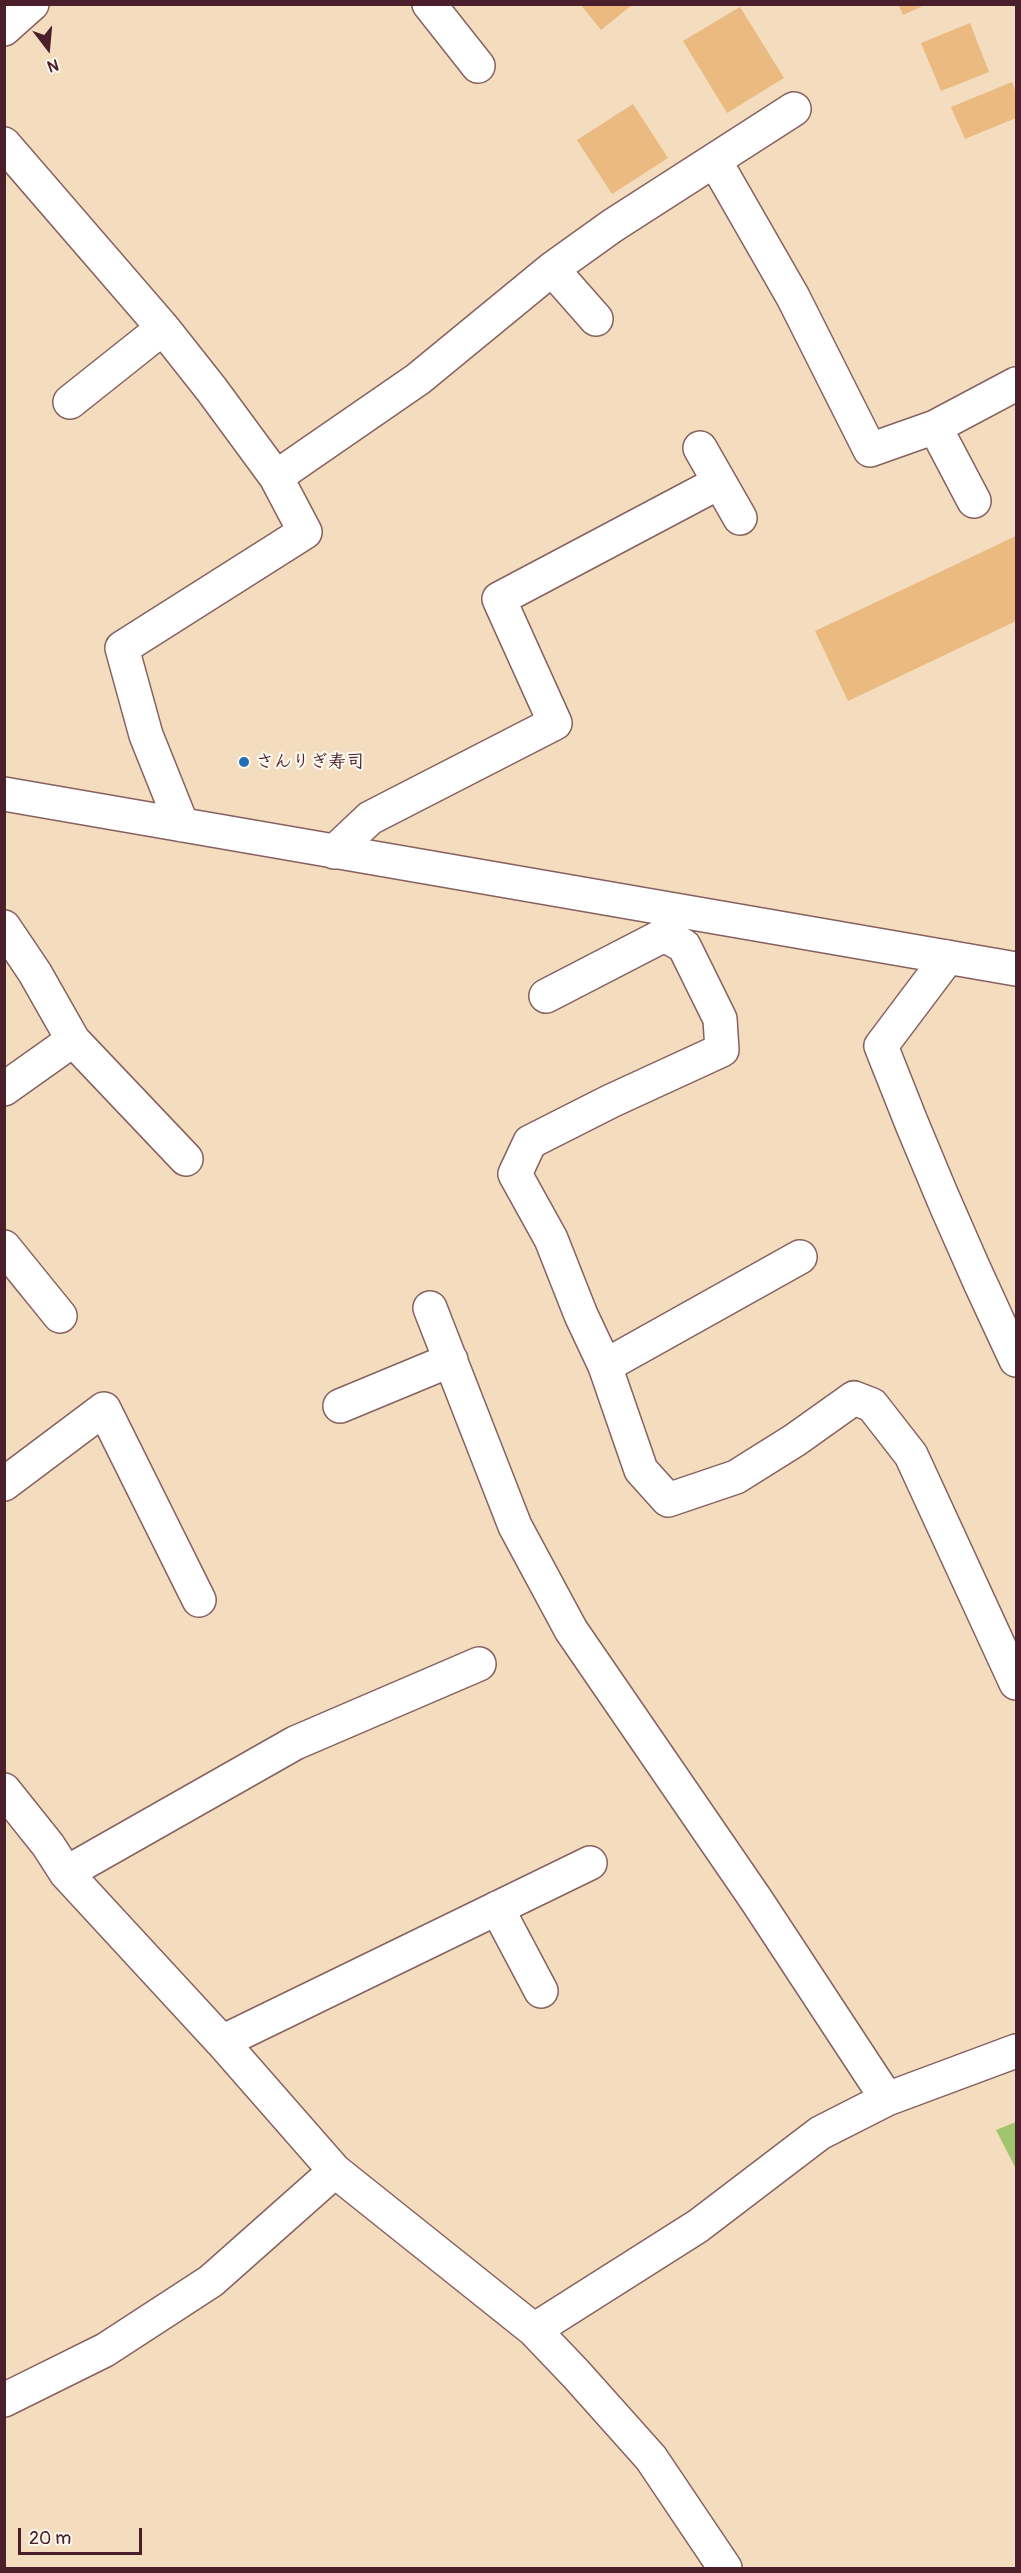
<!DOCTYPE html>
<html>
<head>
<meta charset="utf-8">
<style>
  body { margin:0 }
  #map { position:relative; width:1021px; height:2573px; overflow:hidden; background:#f4dcbf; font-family:Pangolin,sans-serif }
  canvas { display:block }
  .frame { position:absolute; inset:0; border:6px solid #4a1f2b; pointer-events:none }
  .north { position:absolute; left:18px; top:18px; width:60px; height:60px; -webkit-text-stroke:4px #fbf7ec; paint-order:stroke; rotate:164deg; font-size:16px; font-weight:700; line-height:24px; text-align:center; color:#4a1f2b }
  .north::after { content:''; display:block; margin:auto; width:21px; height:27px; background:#4a1f2b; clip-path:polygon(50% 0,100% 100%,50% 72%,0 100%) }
  .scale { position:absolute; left:18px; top:2528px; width:124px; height:27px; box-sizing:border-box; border:3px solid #4a1f2b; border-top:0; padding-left:8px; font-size:18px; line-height:21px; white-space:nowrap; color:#4a1f2b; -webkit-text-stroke:4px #fbf7ec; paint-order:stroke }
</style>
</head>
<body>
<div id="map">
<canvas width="1021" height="2573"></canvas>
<div class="frame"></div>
<div class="north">N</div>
<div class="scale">20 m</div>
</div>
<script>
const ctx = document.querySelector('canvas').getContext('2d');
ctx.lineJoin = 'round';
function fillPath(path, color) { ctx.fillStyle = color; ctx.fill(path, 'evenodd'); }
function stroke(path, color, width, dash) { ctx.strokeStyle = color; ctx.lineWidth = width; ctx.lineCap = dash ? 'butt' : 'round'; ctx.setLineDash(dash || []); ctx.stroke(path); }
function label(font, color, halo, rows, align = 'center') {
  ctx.font = font + ' Pangolin,"Klee One",sans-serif'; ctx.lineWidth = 4.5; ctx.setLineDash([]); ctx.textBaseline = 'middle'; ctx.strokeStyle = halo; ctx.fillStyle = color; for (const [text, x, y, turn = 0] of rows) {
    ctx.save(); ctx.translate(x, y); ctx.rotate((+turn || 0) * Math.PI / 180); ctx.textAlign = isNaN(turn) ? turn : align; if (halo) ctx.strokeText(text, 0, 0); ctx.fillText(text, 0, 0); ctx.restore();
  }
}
const green = new Path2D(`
  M1016 2122V2169L996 2130Z`);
const building = new Path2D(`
  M580 4H633L601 30Z
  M898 4H927L903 15Z
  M740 7 784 78 727 113 683 41Z
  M970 23 989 72 941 91 921 43Z
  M1012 82 1016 93V118L965 139 951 107Z
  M633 104 668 158 612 194 577 140Z
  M1016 536V621L848 701 815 631Z`);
const minor = new Path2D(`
  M429 4 478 66
  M4 144 163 328 212 390 276 477 418 379 552 269 612 226 794 109
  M715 161 793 297 870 450 935 427 1016 384
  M552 269 596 319
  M70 402 163 328
  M935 427 974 501
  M700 448 740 518
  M4 794 1016 969
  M182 825 146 735 122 648 305 532 276 477
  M334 852 370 818 555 723 499 599 718 483
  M4 927 35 973 73 1040 186 1159
  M948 957 881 1046C922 1152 967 1257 1016 1360
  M546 996 664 935 684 946 720 1019 722 1050 611 1101 530 1142 515 1174 551 1239 581 1315 605 1366 641 1470 668 1500 736 1477 795 1440 854 1398 872 1405 911 1455 1016 1683
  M4 1089 73 1040
  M4 1247 60 1316
  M430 1308 515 1526 571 1630 757 1901 887 2099
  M605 1366 800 1257
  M340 1406 451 1360
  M4 1484 104 1409 199 1600
  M4 1790 48 1845 66 1873 222 2042 335 2171 534 2330 576 2374 651 2458 725 2568
  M66 1873 295 1743 479 1664
  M497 1908 541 1991
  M222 2042 590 1863
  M534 2330 698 2226 820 2133 887 2099 1016 2051
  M4 2400 105 2350 211 2281 335 2171`);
const tertiary = new Path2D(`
  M4 29 32 4`);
const markers = [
  [244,762,6,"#1f6fb2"]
];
const poiNames = [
  ["さんりぎ寿司",256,762]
];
fillPath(green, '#a1c56f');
fillPath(building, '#eaba80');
stroke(minor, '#86615f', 36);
stroke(tertiary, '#86615f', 36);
stroke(minor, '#fff', 33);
stroke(tertiary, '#fff', 33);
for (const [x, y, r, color] of markers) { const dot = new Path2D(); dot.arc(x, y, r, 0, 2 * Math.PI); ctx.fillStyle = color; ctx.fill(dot); stroke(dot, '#fbf7ec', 2); }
label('bold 18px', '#4a1f2b', '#fbf7ec', poiNames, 'left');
</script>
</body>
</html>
